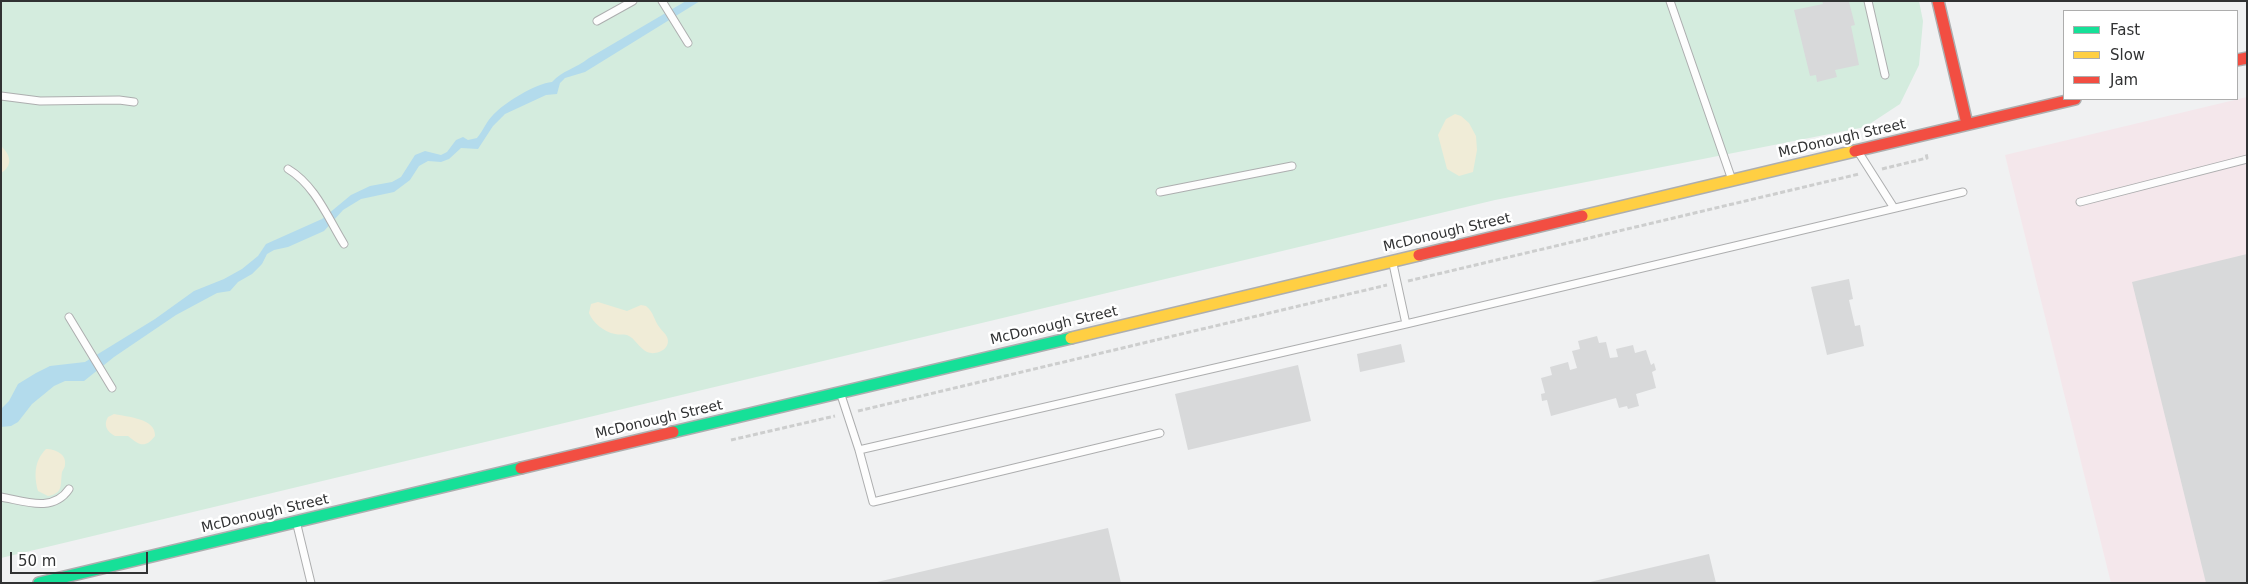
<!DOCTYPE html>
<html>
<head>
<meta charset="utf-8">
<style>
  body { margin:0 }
  #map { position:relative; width:2248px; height:584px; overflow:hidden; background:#f0f1f2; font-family:"DejaVu Sans",sans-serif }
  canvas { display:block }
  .frame { position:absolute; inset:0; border:2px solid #313233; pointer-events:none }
  .legend { position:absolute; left:2063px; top:10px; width:175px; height:90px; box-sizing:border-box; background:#fff; border:1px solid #adadad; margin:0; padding:6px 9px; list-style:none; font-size:15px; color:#313233 }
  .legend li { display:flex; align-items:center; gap:10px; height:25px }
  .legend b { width:25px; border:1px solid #adadad }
  .scale { position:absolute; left:10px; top:552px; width:138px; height:22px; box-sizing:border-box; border:2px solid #313233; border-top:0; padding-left:6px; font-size:15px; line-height:18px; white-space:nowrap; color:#313233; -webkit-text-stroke:4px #fff; paint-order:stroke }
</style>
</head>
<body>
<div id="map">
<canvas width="2248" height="584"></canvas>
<div class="frame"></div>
<ul class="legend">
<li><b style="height:6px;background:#16e098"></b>Fast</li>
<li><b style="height:6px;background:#ffcf43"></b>Slow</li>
<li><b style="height:6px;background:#f24e42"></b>Jam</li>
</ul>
<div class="scale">50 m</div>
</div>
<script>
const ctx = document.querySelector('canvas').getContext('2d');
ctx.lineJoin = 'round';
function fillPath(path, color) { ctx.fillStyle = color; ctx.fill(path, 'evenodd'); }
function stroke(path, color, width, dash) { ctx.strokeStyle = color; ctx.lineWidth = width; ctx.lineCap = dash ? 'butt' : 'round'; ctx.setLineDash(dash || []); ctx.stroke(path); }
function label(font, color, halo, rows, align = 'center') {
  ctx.font = font + ' "DejaVu Sans",sans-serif'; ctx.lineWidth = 5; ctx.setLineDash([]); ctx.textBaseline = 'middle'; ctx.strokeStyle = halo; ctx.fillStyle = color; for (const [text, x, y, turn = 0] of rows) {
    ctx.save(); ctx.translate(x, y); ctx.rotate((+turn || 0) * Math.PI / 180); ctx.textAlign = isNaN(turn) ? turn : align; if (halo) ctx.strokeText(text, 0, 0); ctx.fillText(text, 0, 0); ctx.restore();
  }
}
const industrial = new Path2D(`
  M2247 97V583H2111L2005 155Z`);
const green = new Path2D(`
  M1 1H1919L1923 21 1919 65 1900 104 1865 127 1495 200 1 558Z`);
const sand = new Path2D(`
  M1455 114 1461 116 1469 123 1476 136 1477 150 1473 172 1459 176 1447 169 1438 135 1446 119Z
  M1 146C11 155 13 166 1 173Z
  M598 302 627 311 641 305 646 306C654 312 654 321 660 328 662 331 666 334 667 337 672 349 656 356 647 352 639 348 635 338 627 335 623 334 619 335 615 334 604 332 593 323 589 313L591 304Z
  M114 414C127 417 156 418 155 436 145 449 139 445 128 436H115C107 432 103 425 108 417Z
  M46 449C55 449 67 454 65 465 65 467 63 470 62 472 60 485 64 493 48 496L38 491C34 476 34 461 46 449Z`);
const water = new Path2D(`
  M686 1H700L585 72 565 78 560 83 557 94 546 95 505 114 493 126 478 149 461 148 449 159 441 162 428 161 419 166 410 180 394 192 361 199 343 210 324 231 288 247 274 250 267 254 262 264 252 274 238 282 230 291 217 293 176 315 114 357 84 381H65L54 386 32 404 18 422 11 426 1 427V409L9 401 18 384 36 373 50 366 85 362 155 319 194 291 224 279 242 269 258 256 266 244 322 219 351 195 370 186 392 182 401 177 415 155 425 151 441 155 447 152 456 140 463 137 468 140 477 138C483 131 486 122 493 115 504 103 536 83 552 82 563 70 575 69 589 58Z`);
const building = new Path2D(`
  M1822 1 1849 2 1855 25 1851 26 1859 65 1835 70 1837 77 1817 82 1816 75 1810 76 1794 10 1823 4Z
  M2247 254V583H2206L2132 282Z
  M1849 279 1853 299 1849 300 1855 326 1860 325 1864 346 1827 355 1811 287Z
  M1597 336 1599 343 1606 342 1610 358 1618 357 1616 349 1633 345 1635 353 1646 350 1651 365 1654 363 1656 370 1652 372 1656 388 1636 394 1639 406 1628 409 1627 406 1619 408 1616 398 1551 416 1547 400 1542 401 1541 394 1545 393 1541 378 1552 375 1550 367 1568 362 1570 370 1577 368 1572 351 1580 349 1578 341Z
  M1401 344 1405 362 1360 372 1357 354Z
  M1298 365 1311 421 1188 450 1175 394Z
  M1108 528 1121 583H877V582Z
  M1709 554 1716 583H1590V582Z`);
const path = new Path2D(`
  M1882 169 1927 158 1926 153
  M1408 281 1859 174
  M858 411 1387 285
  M731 440 835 416`);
const lane = new Path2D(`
  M662 1 688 43
  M1670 1 1732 180
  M1868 1 1885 75
  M597 21 633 1
  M1 96 40 101 119 100 134 102
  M1859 153 1894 208
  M288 169C315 185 328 218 344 244
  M1160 192 1292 166
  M2080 202 2247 159
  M69 317 112 388
  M1406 324 1963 192
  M841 395 859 450 1406 324 1393 264
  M859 450 873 502 1160 433
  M1 497C24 501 53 513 69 489
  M297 525 311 583`);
const fast = new Path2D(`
  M673 432 1071 338
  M39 583 521 468`);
const slow = new Path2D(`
  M1582 216 1855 151
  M1071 338 1419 255`);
const jam = new Path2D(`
  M1938 1 1967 124
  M2237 60 2247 58
  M1855 151 2075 99
  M1419 255 1582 216
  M521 468 673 432`);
const streetNames = [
  ["McDonough Street",1842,139,-13],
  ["McDonough Street",1447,233,-13],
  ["McDonough Street",1054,326,-13],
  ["McDonough Street",659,420,-13],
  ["McDonough Street",265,514,-13]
];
fillPath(industrial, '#f4e7eb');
fillPath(green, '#d4ecde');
fillPath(sand, '#f0ecd7');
fillPath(water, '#b3dbec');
fillPath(building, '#d8d9da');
stroke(lane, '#adaeaf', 9);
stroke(fast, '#adaeaf', 14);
stroke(slow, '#adaeaf', 14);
stroke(jam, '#adaeaf', 14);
stroke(path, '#cdcece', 3, [5, 2.5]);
stroke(lane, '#fdfdfd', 7);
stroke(fast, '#16e098', 11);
stroke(slow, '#ffcf43', 11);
stroke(jam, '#f24e42', 11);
label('14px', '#313233', '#fff', streetNames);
</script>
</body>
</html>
